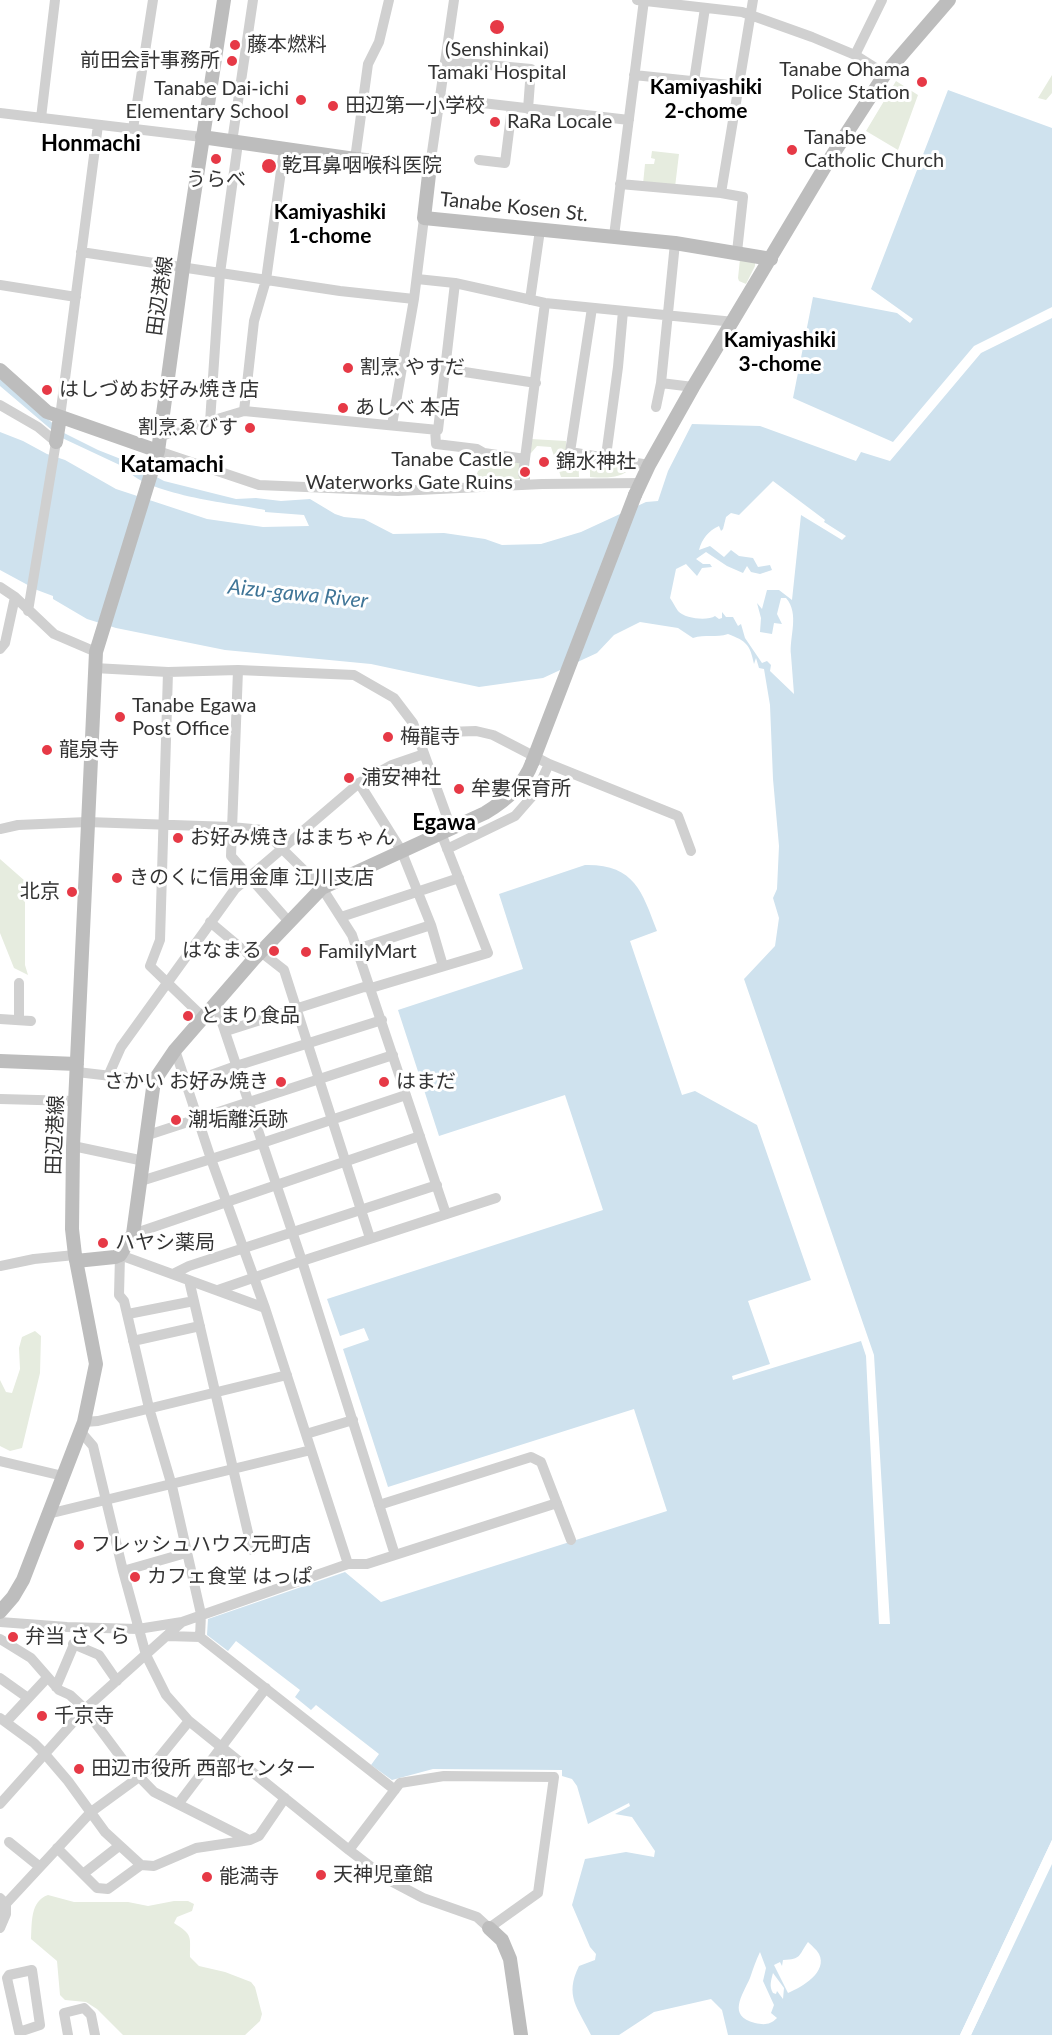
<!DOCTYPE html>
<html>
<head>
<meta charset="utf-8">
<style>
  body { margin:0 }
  canvas { display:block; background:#fff }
</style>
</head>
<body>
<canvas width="1052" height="2035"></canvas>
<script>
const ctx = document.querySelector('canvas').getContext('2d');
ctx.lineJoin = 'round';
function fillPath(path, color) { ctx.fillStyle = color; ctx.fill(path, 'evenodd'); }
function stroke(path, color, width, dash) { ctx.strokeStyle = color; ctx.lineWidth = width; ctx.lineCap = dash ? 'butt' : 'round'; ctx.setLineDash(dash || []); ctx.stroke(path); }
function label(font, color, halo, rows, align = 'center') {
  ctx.font = font + ' Lato,"Noto Sans JP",sans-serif'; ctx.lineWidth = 6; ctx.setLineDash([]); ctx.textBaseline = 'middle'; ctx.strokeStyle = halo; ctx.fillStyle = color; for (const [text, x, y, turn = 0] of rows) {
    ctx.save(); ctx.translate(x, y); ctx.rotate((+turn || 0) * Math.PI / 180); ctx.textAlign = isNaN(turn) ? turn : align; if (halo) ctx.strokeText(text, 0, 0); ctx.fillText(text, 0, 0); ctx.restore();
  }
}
const green = new Path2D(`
  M1052 75V93L1046 100 1038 98Z
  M896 81 918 95 898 150 866 131Z
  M652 151 679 154 675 187 643 184 645 164H654L655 159 651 158Z
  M740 259 755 260V266L746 284 739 281 738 278Z
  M531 439 566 441V448L578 457 579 477H561L551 447 537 446 531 453H529Z
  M497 458 521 462 520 479 474 481 478 471Z
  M590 458 633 467C620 479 607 478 590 477Z
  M0 859 25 881V965L28 975 14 968 0 933Z
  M35 1331 41 1336 40 1373 22 1448 10 1451 0 1446V1380L6 1392 12 1393 20 1369 19 1348 22 1337Z
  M48 1895 74 1902H128L148 1906 174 1901H188L194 1904 192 1911 177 1917 174 1923C193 1935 190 1936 190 1957L199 1966 225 1972 251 1982 255 1987 262 2014 260 2021 245 2035H123L97 2009 86 2002 65 2000 60 1995 57 1961 31 1939C32 1923 30 1901 48 1895Z`);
const water = new Path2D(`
  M948 90 1052 128V307L974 346 893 442 793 398 813 297 897 313 910 323 913 319 871 289Z
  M1052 318V1840L960 2035H728L722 2010 711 1999 654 2012 619 2035H591C578 2008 564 1996 579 1966L595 1960 596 1954 590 1947 572 1905 585 1859 626 1852 654 1857 655 1851 632 1817 615 1814 630 1806 629 1803 588 1824 577 1786 572 1779 562 1776V1770L433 1769 392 1780 371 1765 379 1754 316 1705 311 1710 295 1697 300 1690 236 1641 228 1651 207 1635 208 1619 345 1572 381 1602 667 1511 634 1409 388 1487 343 1349 369 1340 364 1328 340 1336 327 1299 603 1210 565 1095 439 1136 398 1010 523 969 499 894 585 865C634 864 642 891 657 931L630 941 682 1095 695 1091 757 1125 811 1280 748 1301 770 1364 732 1376 733 1380 861 1341 866 1356 879 1624H890L874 1355 744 979 775 946 779 918 773 898 777 889 779 846 773 779 770 705 764 669 759 668 756 658 754 664C750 644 746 641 728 634 716 638 705 634 693 638L678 628 640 622 614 635 597 653 543 678 479 687 371 664 225 650 116 628 87 619 53 599V596L37 590 0 570V432L23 441 47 454 65 460 116 489 207 519 263 527 309 526 304 515 265 512V510C231 503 144 495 124 467L60 437 0 386V378L64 433 98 450 131 463 164 481 236 499 256 498 281 501 310 499 335 514 344 517 364 519 393 534 444 533 485 539 502 545 541 544 581 532 646 502 658 501 668 471 692 424 760 426 856 461 861 452 890 461 981 353ZM773 481 825 520 824 522 846 536 842 540 801 515 792 600 779 590H767L762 609 757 603 761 618 760 632 772 634 774 623 782 624 777 614 781 598H786C800 614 789 637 791 655 792 668 793 681 794 694L770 671 771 665 767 661 762 663 745 638 741 624 738 626 733 617H726L722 612V618L719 619 715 616C708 621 685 619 678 611 675 607 673 602 670 598L676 569 686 564 697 576 702 568 712 567 710 564H703L696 559 706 552 727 566 743 573 747 566 751 572 760 574 772 570 770 565 758 567 753 558 739 556 731 550 724 557 710 546 699 550C702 539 708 531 719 526L721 531 723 529 726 517 731 513 739 515ZM808 1942C811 1945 817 1950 819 1954 828 1972 802 1987 788 1993L774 1965 780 1962 782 1966 783 1960C802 1959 798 1956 808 1942ZM760 1952 766 1968 763 1981 774 2005 771 2013 777 2018C770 2025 764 2025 755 2023 727 2016 742 1996 750 1978 753 1969 756 1960 760 1952ZM773 1973 784 1988 783 1999 777 1991 776 1994 773 1993C769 1986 771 1981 773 1973Z
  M1052 1864V2035H971Z`);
const pier = new Path2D(`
  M1052 1840V1847L963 2035H960Z
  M1052 1861 971 2035H968L1049 1863Z`);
const street = new Path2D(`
  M637 0 742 12 812 37 855 55 885 74
  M855 55 882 0
  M445 61 531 69 528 109
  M634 75 739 86
  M694 81 705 8
  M439 98 629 120
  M0 113 202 137
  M41 118 55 0
  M133 129 153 0
  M232 142 253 0
  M355 159 368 64 379 42 389 0
  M479 160 505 163 512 107
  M430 166 454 0
  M620 184 721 193 753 0
  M721 193 743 197 737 252
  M614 236 644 0
  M675 243 661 383 693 387
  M81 252 340 291 414 299
  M417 279 455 283 545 303 734 322
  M0 285 76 297
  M530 300 540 230
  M592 308 570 452 649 465
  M445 369 536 383
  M0 405 38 427 56 442 28 611
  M656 407 661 383
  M244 411 254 321 266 280 284 149
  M60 417 98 125
  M210 422 220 273 238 143
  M392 425 414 299 424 218
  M435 429 436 444 477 449 484 453 525 459
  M161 436 244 411 438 430 455 283
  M158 451 259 485 398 491 542 484 640 483
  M606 456 618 367 623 311
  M525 485V477L523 474 545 303
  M0 587 15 597 54 634 96 652
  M0 649 5 643 15 597
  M94 668 168 672 238 670 354 675 394 698 413 723 451 828
  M238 670 231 856 290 923
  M168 672 160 940 150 966 204 1018
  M417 733 476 731 493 735 549 764 536 792 515 816 447 849
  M549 764 678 816 691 851
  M359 783 401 850 431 925 443 966
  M0 829 18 825 87 822 231 827 263 830 322 888 352 935 446 1214
  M341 917 459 878
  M210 922 254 959
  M357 949 431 925
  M261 952 284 970 370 1238
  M19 983V1020
  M216 1005 302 1261 395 1555
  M0 1019 31 1021
  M226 1031 364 987 371 988 488 953 441 833
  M175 1050 211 1159 265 1308 348 1564
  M77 1072 154 1081
  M109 1074 121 1047 235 889 359 783 392 765 424 754
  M186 1084 236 1066 382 1020
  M0 1099 75 1101
  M148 1135 393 1055
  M73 1146 144 1161
  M141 1181 262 1143 406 1095
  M133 1234 420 1136
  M0 1266 34 1259 75 1255
  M173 1274 189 1266 437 1185
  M189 1280 252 1550
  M218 1290 302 1261 496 1198
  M128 1314 194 1301
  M133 1341 200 1326
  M84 1422 98 1421 287 1375
  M80 1431 93 1446 123 1571 146 1655 166 1695 189 1721 349 1850 387 1879 423 1898 477 1917 489 1928 538 1893 554 1777 444 1776 400 1783 349 1850
  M306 1434 353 1420
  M0 1461 63 1476
  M379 1505 531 1457 541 1462 571 1540
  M48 1514 311 1450
  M123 1571 186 1553
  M0 1622 67 1627 138 1629 182 1622
  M167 1636 200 1637 395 1790
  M200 1637 201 1614 172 1486 149 1408 124 1301 119 1295 120 1255 265 1308
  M0 1639 31 1658 59 1690 70 1695 85 1709 123 1760 154 1792 249 1840
  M73 1644 99 1655 117 1681
  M0 1678 28 1698
  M56 1687 81 1628
  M0 1718 34 1743 44 1753 68 1781 105 1832 141 1865 154 1866 196 1848 250 1840 259 1836 285 1798
  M6 1722 47 1678
  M179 1803 266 1688
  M0 1804 85 1709 182 1622 348 1564H367L557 1503
  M9 1842 40 1867
  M57 1848 97 1888 108 1889 141 1865
  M83 1874 119 1846
  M0 1898 6 1904V1914L0 1928
  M0 1910 91 1812 150 1769 189 1721
  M19 2032 40 2025 32 1970 9 1975 7 1978 19 2032 20 2035
  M68 2035 64 2013 84 2008 91 2015 95 2035`);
const secondary = new Path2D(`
  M202 137 355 159 430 166 424 218 675 243 771 259
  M0 370 47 412 158 451
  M56 442 60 417
  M635 495 649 465 693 387 826 165 885 74 949 0
  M0 1061 77 1064
  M76 1261 115 1257 120 1255 133 1234 154 1081 175 1050 254 959 322 888 485 813C505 801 524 785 532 763
  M0 1612 13 1597 23 1580 84 1422 96 1364 75 1255 72 1229 73 1146 96 652 158 451 183 267 224 0
  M489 1928 502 1940 510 1959 521 2035`);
const secondaryBridge = new Path2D(`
  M532 763 635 495`);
const markers = [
  [497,27,8,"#e63946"],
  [235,45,6,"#e63946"],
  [232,61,6,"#e63946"],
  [922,82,6,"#e63946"],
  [301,100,6,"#e63946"],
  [333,106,6,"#e63946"],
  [495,122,6,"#e63946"],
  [792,150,6,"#e63946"],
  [216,159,6,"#e63946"],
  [269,166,8,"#e63946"],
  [348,368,6,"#e63946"],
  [47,390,6,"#e63946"],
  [343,408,6,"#e63946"],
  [250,428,6,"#e63946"],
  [544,462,6,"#e63946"],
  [525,472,6,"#e63946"],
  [120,717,6,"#e63946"],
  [388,737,6,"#e63946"],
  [47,750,6,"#e63946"],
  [349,778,6,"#e63946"],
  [459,789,6,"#e63946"],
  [178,838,6,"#e63946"],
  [117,878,6,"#e63946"],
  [72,892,6,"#e63946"],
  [274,951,6,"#e63946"],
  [306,952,6,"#e63946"],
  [188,1016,6,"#e63946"],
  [281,1082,6,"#e63946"],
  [384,1082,6,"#e63946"],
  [176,1120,6,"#e63946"],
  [103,1243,6,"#e63946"],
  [79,1545,6,"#e63946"],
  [135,1577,6,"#e63946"],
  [13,1637,6,"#e63946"],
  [42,1716,6,"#e63946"],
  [79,1769,6,"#e63946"],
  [321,1875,6,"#e63946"],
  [207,1877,6,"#e63946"]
];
const poiNames = [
  ["藤本燃料",247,45],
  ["(Senshinkai)",497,50,"center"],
  ["Tamaki Hospital",497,73,"center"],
  ["前田会計事務所",220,61,"right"],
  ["Tanabe Ohama",910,70,"right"],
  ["Police Station",910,93,"right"],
  ["Tanabe Dai-ichi",289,89,"right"],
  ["Elementary School",289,112,"right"],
  ["田辺第一小学校",345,106],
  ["RaRa Locale",507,122],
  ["Tanabe",804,138],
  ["Catholic Church",804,161],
  ["乾耳鼻咽喉科医院",282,166],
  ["うらべ",216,180,"center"],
  ["割烹 やすだ",360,368],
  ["はしづめお好み焼き店",59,390],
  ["あしべ 本店",355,408],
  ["割烹ゑびす",238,428,"right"],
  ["Tanabe Castle",513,460,"right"],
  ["Waterworks Gate Ruins",513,483,"right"],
  ["錦水神社",556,462],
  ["Tanabe Egawa",132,706],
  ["Post Office",132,729],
  ["梅龍寺",400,737],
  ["龍泉寺",59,750],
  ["浦安神社",361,778],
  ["牟婁保育所",471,789],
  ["お好み焼き はまちゃん",190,838],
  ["きのくに信用金庫 江川支店",129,878],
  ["北京",60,892,"right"],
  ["はなまる",262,951,"right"],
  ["FamilyMart",318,952],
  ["とまり食品",200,1016],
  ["さかい お好み焼き",269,1082,"right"],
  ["はまだ",396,1082],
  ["潮垢離浜跡",188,1120],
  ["ハヤシ薬局",115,1243],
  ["フレッシュハウス元町店",91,1545],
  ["カフェ食堂 はっぱ",147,1577],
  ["弁当 さくら",25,1637],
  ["千京寺",54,1716],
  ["田辺市役所 西部センター",91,1769],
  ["天神児童館",333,1875],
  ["能満寺",219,1877]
];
const streetNames = [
  ["Tanabe Kosen St.",514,207,6],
  ["田辺港線",160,296,-82],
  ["田辺港線",55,1135,-88]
];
const neighbourhoodNames = [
  ["Kamiyashiki",706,87],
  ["2-chome",706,111],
  ["Kamiyashiki",330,212],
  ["1-chome",330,236],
  ["Kamiyashiki",780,340],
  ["3-chome",780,364]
];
const waterNames = [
  ["Aizu-gawa River",298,594,6]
];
const quarterNames = [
  ["Honmachi",91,144],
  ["Katamachi",172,465],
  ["Egawa",444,823]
];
fillPath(green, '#e6ecdf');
fillPath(water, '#cfe2ee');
fillPath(pier, '#fff');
stroke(street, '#d0d0d0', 10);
stroke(secondary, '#bdbdbd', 14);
stroke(secondaryBridge, '#bdbdbd', 14);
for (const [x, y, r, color] of markers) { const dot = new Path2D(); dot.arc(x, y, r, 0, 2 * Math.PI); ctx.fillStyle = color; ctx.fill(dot); stroke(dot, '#fff', 2); }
label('20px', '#333', '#fff', poiNames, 'left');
label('20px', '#333', '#fff', streetNames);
label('bold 21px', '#000', '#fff', neighbourhoodNames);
label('italic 21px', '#3f7597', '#fff', waterNames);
label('bold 22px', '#000', '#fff', quarterNames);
</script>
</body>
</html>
